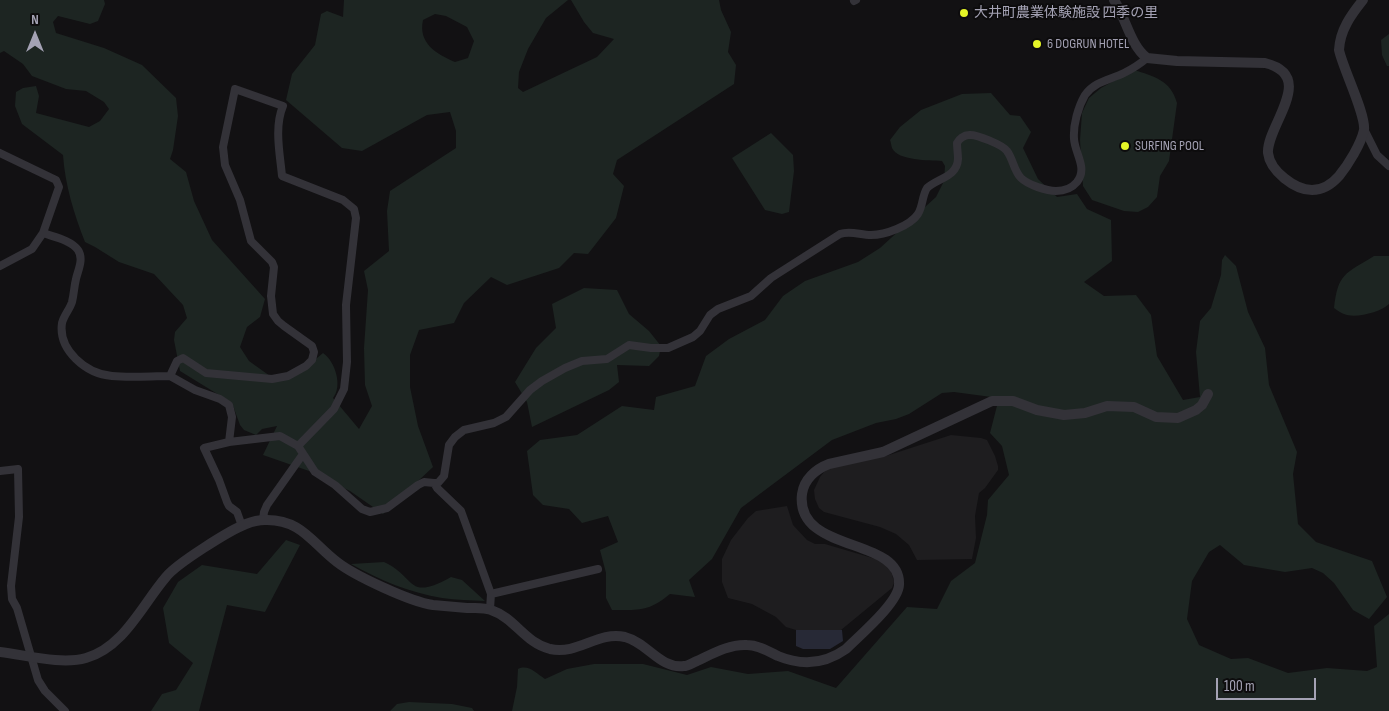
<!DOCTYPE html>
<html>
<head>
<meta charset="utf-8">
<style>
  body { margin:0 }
  #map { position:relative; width:1389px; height:711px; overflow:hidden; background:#121113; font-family:"Sofia Sans Condensed",sans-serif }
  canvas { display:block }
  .north { position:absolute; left:10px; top:10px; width:50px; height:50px; -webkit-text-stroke:4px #0d0c0d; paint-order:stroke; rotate:0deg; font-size:14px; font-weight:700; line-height:20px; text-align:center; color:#a4a2b4 }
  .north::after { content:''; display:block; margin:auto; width:18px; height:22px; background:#a4a2b4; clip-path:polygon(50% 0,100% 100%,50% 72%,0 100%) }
  .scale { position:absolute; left:1216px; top:678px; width:100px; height:22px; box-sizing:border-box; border:2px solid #a4a2b4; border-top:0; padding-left:6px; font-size:15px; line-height:18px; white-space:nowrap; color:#a4a2b4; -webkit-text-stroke:4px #0d0c0d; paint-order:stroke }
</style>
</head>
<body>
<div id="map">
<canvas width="1389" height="711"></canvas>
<div class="north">N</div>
<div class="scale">100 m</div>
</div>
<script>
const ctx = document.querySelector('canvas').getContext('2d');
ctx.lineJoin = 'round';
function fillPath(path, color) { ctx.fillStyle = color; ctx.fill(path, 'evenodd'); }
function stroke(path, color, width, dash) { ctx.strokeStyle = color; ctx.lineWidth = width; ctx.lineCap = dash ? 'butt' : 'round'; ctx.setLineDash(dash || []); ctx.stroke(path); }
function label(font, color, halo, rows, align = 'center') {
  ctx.font = font + ' "Sofia Sans Condensed","Noto Sans JP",sans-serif'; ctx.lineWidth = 4; ctx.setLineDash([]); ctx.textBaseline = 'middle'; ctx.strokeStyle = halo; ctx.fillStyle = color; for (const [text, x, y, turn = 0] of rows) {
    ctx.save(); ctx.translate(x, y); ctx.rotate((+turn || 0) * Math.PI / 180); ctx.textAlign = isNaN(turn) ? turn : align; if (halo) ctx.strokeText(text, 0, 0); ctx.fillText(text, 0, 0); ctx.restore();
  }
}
const built = new Path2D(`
  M951 435 981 438 987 440 995 456 998 466V470L985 488 979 493 975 516 976 538 972 559 917 560 909 545 896 534 880 527 824 512 819 508 815 499 814 490 820 477 828 467 854 459 886 456Z
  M787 506 793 525 807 540 815 544H825L886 562 892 574 894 583 892 588 841 630H796L786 627 776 617 752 604 728 598 722 582V559L731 540 748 518 756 511Z`);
const green = new Path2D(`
  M0 0H104L105 4 98 21 90 24 58 16 53 22 56 33 104 48 142 65 176 98 178 116 173 150 170 159 186 172 194 201 212 240 265 299 260 317 247 327 240 347 249 361 270 376 298 374 323 353C335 361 343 386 333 398L359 429 372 406 365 385 364 348 368 290 364 271 389 251 387 211 390 191 456 148V131L450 112 427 115 362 151 342 148 286 100 292 74 315 45 321 14 327 11 343 17 344 0H568L546 18 528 49 519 72 518 88 523 92 597 57 614 39 593 33 584 22 571 0H719L721 10 731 32 728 52 736 65 734 84 617 160 613 174 624 186 616 218 588 254 574 253 559 268 507 285 491 277 464 303 454 323 419 330 410 355V387L418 426 433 467 383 514 350 491 309 471 263 455 277 426 262 429 256 435 244 430 240 425 232 403 180 371 174 340 175 332 187 318 183 305 154 274 119 262 95 247 85 242C74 214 65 185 63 155L22 124 15 106 16 92 23 88 36 86 39 96 36 113 89 127 100 121 109 109 104 102 86 91 66 89 32 76 23 64 4 51 0 53ZM435 14 446 16 467 27 474 41 468 58 455 62C436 54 418 43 423 20Z
  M1389 34V66H1387L1382 55 1381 40Z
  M1134 70C1153 76 1171 80 1177 103L1169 161 1160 176 1157 197 1148 207 1138 212 1124 211 1092 200 1083 186 1080 140 1082 113 1089 98 1101 88Z
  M991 93 1010 115 1020 116 1031 132 1023 148 1038 179 1057 197 1077 194 1087 209 1111 220 1112 261 1084 282 1104 296 1136 295 1151 315 1157 356 1183 400 1200 397 1196 352 1200 321 1211 308 1221 275 1222 260 1225 255 1236 266 1248 312 1265 348 1269 385 1297 452 1293 474 1298 524 1316 542 1372 561 1387 597 1369 619 1353 610 1334 583 1323 573 1312 568 1285 572 1244 565 1220 545 1209 552 1192 581 1187 619 1199 645 1231 659 1248 658 1288 673 1327 668 1367 671 1377 667 1374 626 1389 614V711H512L517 687 518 669C528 664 536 673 545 679L567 669 594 664H643L687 675 711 667 748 674 788 671 836 688 907 607 937 609 951 581 975 563 987 515 988 500 1009 475 1002 446 990 433 999 398 954 392 942 393 909 414 896 419 876 423 832 440 741 508 712 559 689 580 695 597 670 594C648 612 639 610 612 610L606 598V573L600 550 618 542 608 516 582 523 569 509 543 505 533 495 527 451 540 440 577 435 622 406 654 410 656 397 695 386 706 356 729 339 765 320 783 296 805 281 858 262 880 248 936 197 944 181 945 166 942 161C929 160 898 161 892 148 891 145 891 142 890 140L900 127 921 110 962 94Z
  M771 133 793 155 794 171 789 212 782 214 765 210 732 158Z
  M1374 256H1389V304C1381 312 1355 319 1344 314 1341 313 1337 310 1334 308 1338 273 1345 274 1374 256Z
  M584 288 617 290 629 314 649 331 661 346 659 356 649 366 617 365 619 382 609 390 532 427 527 402 515 382 536 348 556 328 552 304Z
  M286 540 300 545 265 612 227 605 199 711H151L162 694 176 690 193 663 169 643 163 608 178 582 202 565 257 574Z
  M384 562C417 577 406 602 451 577L462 580 485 601C471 600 456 600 442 598 411 593 379 580 351 564Z
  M409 702 452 704 472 708 474 711H390L397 704Z`);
const water = new Path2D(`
  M796 630H842L843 641 830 649H803L796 646Z`);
const minor = new Path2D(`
  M854 1 856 0
  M1364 129 1377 155 1389 166
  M0 153 56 180 59 187 43 233 32 249 0 266
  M43 233C54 237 71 240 78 250 84 259 78 270 76 279 74 287 74 294 72 302 70 309 64 315 62 323 58 350 86 374 112 376 131 378 151 376 170 376L177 361 183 358 206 373 272 379 288 376 306 366 312 360 314 352 312 346 284 326 278 321 273 314 271 296 274 267 272 262 251 241 240 200 225 165 223 147 235 89 283 106C274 127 280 154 282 176L343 200 354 209 356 218 346 305 347 362 344 389 334 409 298 446
  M170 376 195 390 220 399 229 405 232 417 229 442
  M0 471 18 469 19 517 11 586 12 599 17 608 38 680 45 691 65 711
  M263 520 264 512 267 505 303 454
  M242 526 237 512 229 506 227 502 219 480 204 448 229 442 280 436 298 446 315 472 335 485 362 509 370 512 387 508 418 485 424 482 434 483
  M491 594 598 569
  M490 609 491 594 461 511 437 488 434 483H438L444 476 449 445 455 437 464 430 494 423 506 417 530 390 542 381 565 368 582 361 607 359 629 345 651 348H668L693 337 700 331 710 315 718 309 751 296 771 278 840 234C850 230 860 235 871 235 885 235 910 226 918 214 923 206 922 196 927 188 938 178 957 177 958 159 958 154 957 148 957 143 959 139 964 135 969 135 976 134 1003 145 1007 151 1013 159 1014 171 1021 178 1028 185 1047 191 1056 191 1064 191 1072 188 1077 182 1088 168 1075 154 1074 139 1073 125 1078 107 1085 95 1095 81 1110 80 1124 73 1132 69 1140 64 1147 58`);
const tertiary = new Path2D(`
  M1114 0C1126 18 1130 45 1147 58L1177 61 1265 63C1318 76 1266 126 1268 153 1270 171 1295 190 1312 190 1322 190 1332 184 1339 176 1348 165 1361 144 1364 130 1366 114 1343 69 1339 50 1340 30 1351 15 1363 0
  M0 652C26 655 61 665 86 658 124 647 142 605 166 577 176 564 230 530 246 524 251 522 259 520 265 520 301 519 312 543 337 562 355 576 411 602 433 605 445 606 456 607 467 608 475 608 484 607 491 610 515 618 525 643 550 649 579 655 597 631 625 637 648 643 660 669 684 666 688 666 692 663 697 661 712 654 729 644 747 645 758 645 768 651 778 656 802 666 825 664 846 649 860 635 898 603 899 585 902 536 795 554 802 494 804 479 816 469 829 464L883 452 992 401H1013L1037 410 1064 415 1085 413 1107 406 1134 407 1156 417 1178 418 1196 410 1202 405 1208 394`);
const markers = [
  [964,13,5,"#e5f527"],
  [1037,44,5,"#e5f527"],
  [1125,146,5,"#e5f527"]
];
const poiNames = [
  ["大井町農業体験施設 四季の里",974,13],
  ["6 DOGRUN HOTEL",1047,44],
  ["SURFING POOL",1135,146]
];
fillPath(built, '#1e1d1f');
fillPath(green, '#1d2522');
fillPath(water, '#272936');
stroke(minor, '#333238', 8);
stroke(tertiary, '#333238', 10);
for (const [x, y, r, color] of markers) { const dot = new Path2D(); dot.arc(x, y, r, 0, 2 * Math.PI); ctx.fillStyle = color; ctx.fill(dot); stroke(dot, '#0d0c0d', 2); }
label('14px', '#a4a2b4', '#0d0c0d', poiNames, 'left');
</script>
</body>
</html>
